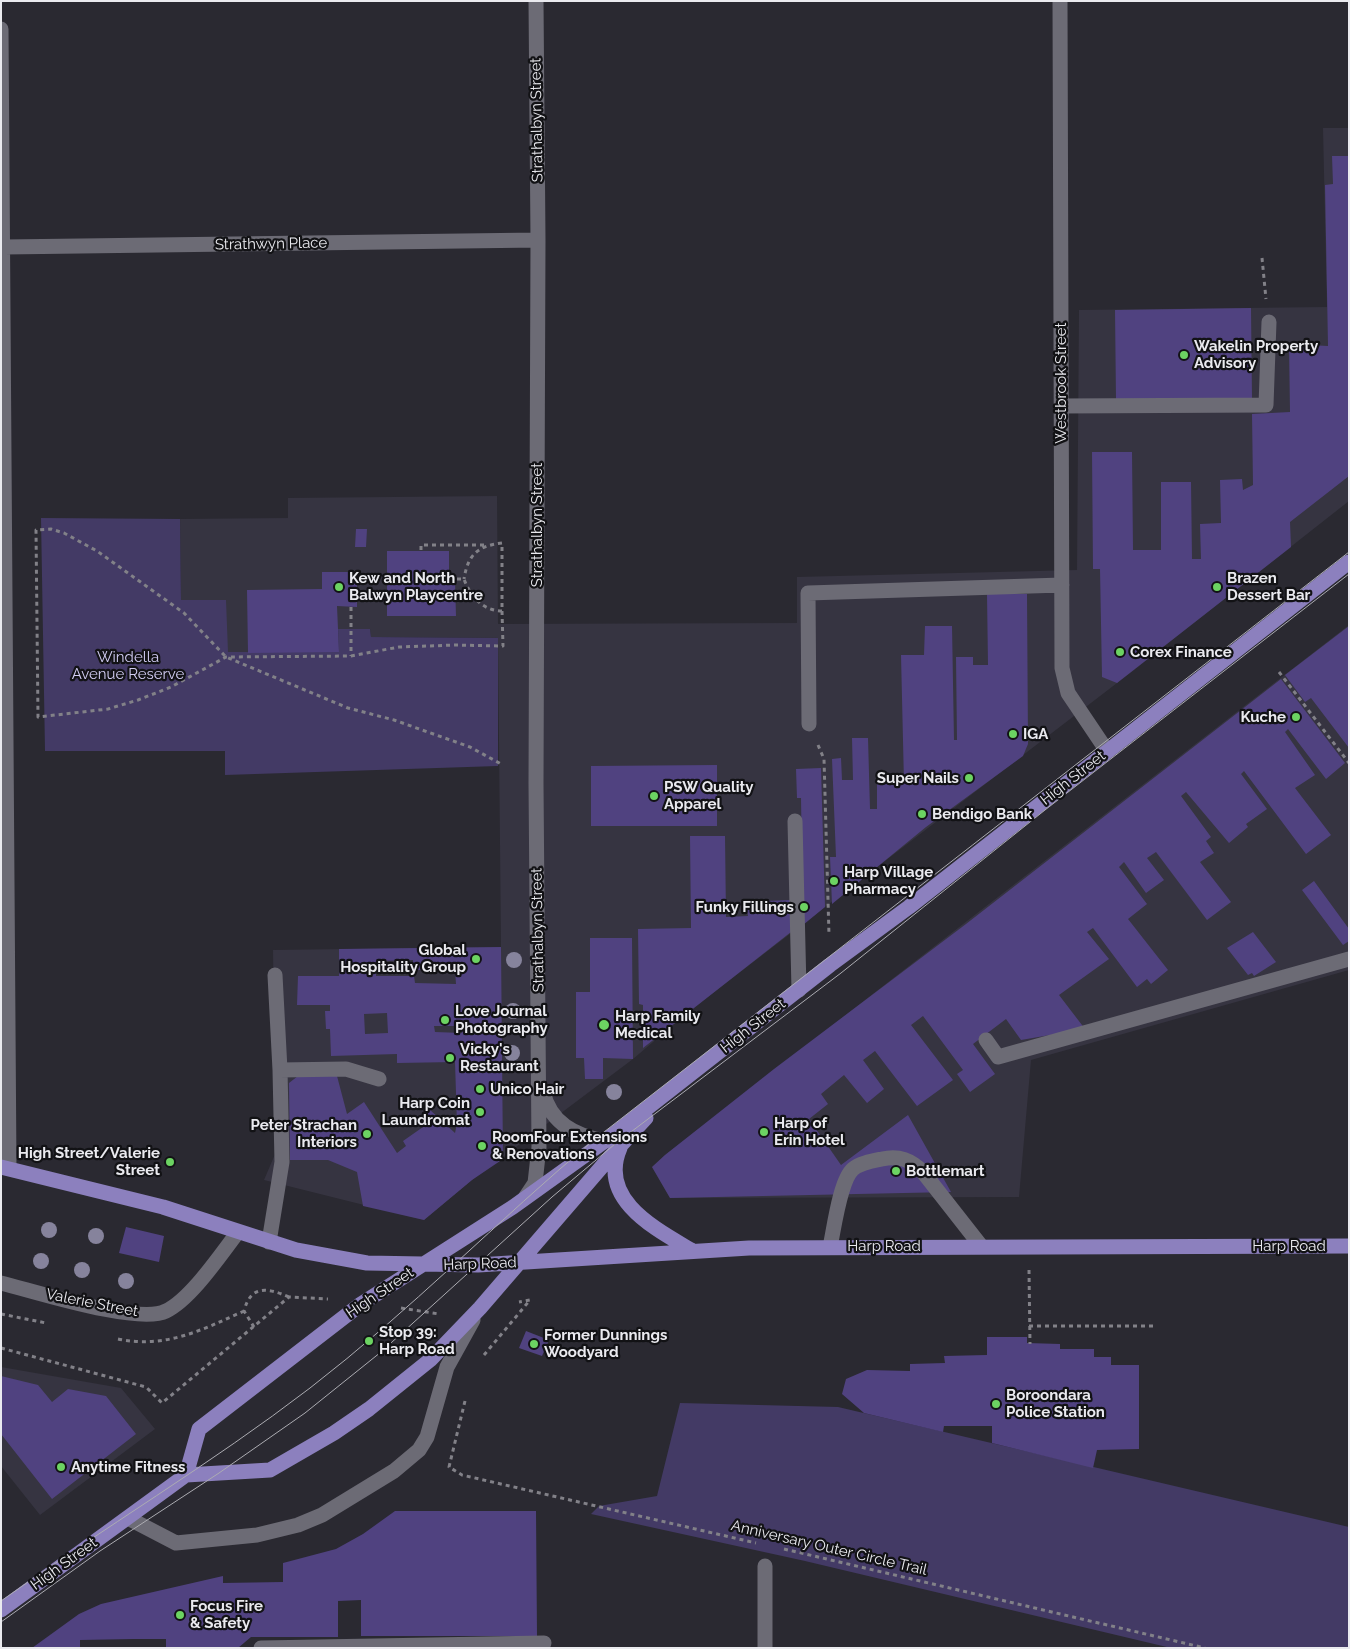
<!DOCTYPE html>
<html>
<head>
<meta charset="utf-8">
<style>
  body { margin:0 }
  #map { position:relative; width:1350px; height:1649px; overflow:hidden; background:#2a2931; font-family:Raleway,sans-serif }
  canvas { display:block }
  .frame { position:absolute; inset:0; border:2px solid #eaeaef; pointer-events:none }
</style>
</head>
<body>
<div id="map">
<canvas width="1350" height="1649"></canvas>
<div class="frame"></div>
</div>
<script>
const ctx = document.querySelector('canvas').getContext('2d');
ctx.lineJoin = 'round';
function fillPath(path, color) { ctx.fillStyle = color; ctx.fill(path, 'evenodd'); }
function stroke(path, color, width, dash) { ctx.strokeStyle = color; ctx.lineWidth = width; ctx.lineCap = dash ? 'butt' : 'round'; ctx.setLineDash(dash || []); ctx.stroke(path); }
function label(font, color, halo, rows, align = 'center') {
  ctx.font = font + ' Raleway,sans-serif'; ctx.lineWidth = 4.5; ctx.setLineDash([]); ctx.textBaseline = 'middle'; ctx.strokeStyle = halo; ctx.fillStyle = color; for (const [text, x, y, turn = 0] of rows) {
    ctx.save(); ctx.translate(x, y); ctx.rotate((+turn || 0) * Math.PI / 180); ctx.textAlign = isNaN(turn) ? turn : align; if (halo) ctx.strokeText(text, 0, 0); ctx.fillText(text, 0, 0); ctx.restore();
  }
}
const built = new Path2D(`
  M1323 128H1349V501L1134 670 692 1009 633 1059 472 1180 424 1220 264 1180 276 1152 273 950 501 947 498 638 371 637 370 629H338L339 652H228L181 600 180 519 288 518V498L497 496 498 624 797 623V577L1077 570 1079 310 1327 307Z
  M1349 625V970L1031 1060 1019 1197 670 1198 652 1167 665 1155Z
  M1 1367 121 1388 155 1429 40 1515 1 1466Z`);
const green = new Path2D(`
  M41 518 180 519 181 600H226L228 652H339L338 629H370L371 637 498 638V766L225 775V751H45Z
  M680 1403 838 1407 1349 1527V1648H1171L805 1561 591 1514 599 1506 657 1496Z`);
const building = new Path2D(`
  M1332 156H1349V476L1290 522 1291 547 1117 683 1102 677 1100 569H1093L1092 452H1132L1133 550H1161V482H1191L1192 559H1201L1200 524 1221 523 1220 480 1242 479 1243 490 1253 485 1252 414 1290 412 1289 344 1328 346 1325 185 1333 184Z
  M1251 308 1252 399 1116 400 1115 310Z
  M356 529H367L366 547H355Z
  M387 551H449V583L455 582 456 616H387Z
  M322 572H357V607L337 606 339 652 248 653 247 590 322 589Z
  M987 594H1027L1028 744 1023 756 926 827 832 904 830 857H836L832 759 841 758 842 780H853L852 738H868L870 809H877V784L904 783 901 655H924L925 626H952L954 740H957L956 657H973V665H988Z
  M1349 626V748L1311 698 1305 702 1285 675Z
  M1281 679 1345 763 1326 779 1288 729 1285 732 1315 775 1295 788 1331 835 1306 854 1244 771 1241 774 1267 809 1246 824 1248 827 1229 843 1186 792 1181 796 1211 837 1206 841 1214 853 1200 862 1231 902 1207 920 1156 852 1147 858 1164 880 1146 893 1124 862 1119 867 1147 904 1128 919 1168 970 1151 984 1147 979 1137 987 1093 928 1087 932 1109 959 1059 995 1085 1029 1021 1040 1006 1019 973 1044 995 1074 970 1092 957 1074 963 1070 923 1016 911 1025 953 1080 917 1106 875 1051 863 1060 884 1089 867 1103 844 1075 821 1094 828 1104 809 1119 841 1165 908 1115 951 1192 670 1198 652 1167 665 1155 774 1069 966 924Z
  M717 765V826H591V766Z
  M821 768 825 907 803 925 801 798H797L796 769Z
  M690 836H725L726 917 748 916 747 910 764 909V901L790 900 791 932 643 1048V1005L639 1004 638 929 691 928Z
  M1314 881 1349 929V941L1343 945 1302 890Z
  M1253 932 1276 962 1254 976 1252 973 1248 975 1227 948Z
  M590 938H632L633 1059 603 1058V1079H585L584 1058H576V992H590Z
  M501 947 503 1159 472 1180 424 1220 363 1206 357 1172 328 1160H290L289 1083 298 1076H337L347 1114 364 1102 397 1153 406 1146 403 1141 423 1127 418 1119 429 1109 455 1133 457 1124 455 1062 397 1063V1054L331 1056 330 1029H326L325 1011H330V1005H297L298 976H339V949ZM413 960V970H455L456 984 415 983 414 976H376V961ZM387 1013 388 1033 365 1034 364 1014ZM434 1026H461L462 1033 435 1032Z
  M126 1227 164 1236 159 1262 119 1253Z
  M526 1331 549 1340 542 1356 519 1348Z
  M987 1337H1027V1343L1060 1344V1349H1094V1357H1111V1365H1139V1449L1097 1450 1093 1468 992 1443V1426H944L943 1432 864 1413 842 1394 846 1379 867 1370 910 1371V1364L945 1363 944 1356 987 1355Z
  M1 1376 38 1385 52 1402 68 1389 106 1396 136 1434 52 1499 1 1434Z
  M395 1511H536L537 1636H361V1600L338 1601V1637H251L238 1648H166V1639H134L80 1640V1648H32L79 1614 101 1604 223 1576V1583L283 1582V1563L336 1549 363 1534Z`);
const path = new Path2D(`
  M1262 258 1266 299
  M421 550V545H484
  M449 579H464C470 596 483 611 502 611V543C478 546 468 554 464 579
  M351 607V656
  M502 611 503 646 456 645 399 647 351 656 226 657 171 687 138 700 108 709 38 717 36 530 51 529 64 533 97 551 184 613 226 657 348 708 394 720 470 747 503 765
  M1279 672 1349 763
  M818 745 824 759 829 935
  M1029 1270 1030 1344
  M401 1308 439 1314
  M1 1314 46 1323
  M1029 1326H1156
  M254 1327 244 1311C251 1284 268 1288 289 1297
  M118 1339C165 1349 202 1330 244 1311
  M1 1348 146 1387 162 1403 289 1297 328 1299
  M484 1355 530 1300 519 1302
  M465 1401 449 1467 462 1475 756 1543
  M784 1549 1205 1648`);
const minor = new Path2D(`
  M1060 1 1062 668 1068 693 1107 751
  M1 29 9 1168
  M4 247 538 240
  M1061 406 1266 405 1269 322
  M809 724 808 593 1062 585
  M795 821 799 990
  M986 1040 998 1057 1349 959
  M280 1070 346 1069 379 1079
  M543 1091C550 1123 575 1136 605 1141
  M525 1198 535 1183 539 1147 536 783 538 240 536 1
  M269 1242 282 1162 280 1070 275 975
  M830 1247C834 1229 840 1180 853 1169 860 1163 872 1161 882 1159 899 1155 911 1160 923 1172L981 1246
  M1 1283C34 1291 139 1325 166 1311 191 1299 221 1254 238 1232
  M128 1518 176 1543 257 1535 298 1525 322 1515 394 1471 419 1450 427 1437 447 1367 473 1320
  M765 1566V1648
  M261 1648 544 1643`);
const major = new Path2D(`
  M620 1148C598 1199 654 1228 691 1250
  M1 1167 163 1207 296 1250 367 1263 478 1265 749 1248 1349 1246
  M186 1475 199 1429 361 1304 513 1207 605 1141 830 965 909 907 1349 562
  M1 1610 186 1475 270 1470 334 1433 369 1409 430 1360 480 1308 611 1156 646 1118`);
const tram = new Path2D(`
  M1 1601C103 1528 211 1464 310 1388 410 1311 498 1220 595 1139L1349 552
  M1 1622 100 1551 219 1473 305 1413 381 1352 552 1197 615 1144 841 973 1045 810 1349 574`);
const trees = [
  [514,960],
  [513,1011],
  [512,1053],
  [614,1092],
  [49,1230],
  [96,1236],
  [41,1261],
  [82,1270],
  [126,1281]
];
const markers = [
  [1184,355,5,"#6cd362"],
  [339,587,5,"#6cd362"],
  [1217,587,5,"#6cd362"],
  [1120,652,5,"#6cd362"],
  [1296,717,5,"#6cd362"],
  [1013,734,5,"#6cd362"],
  [969,778,5,"#6cd362"],
  [654,796,5,"#6cd362"],
  [922,814,5,"#6cd362"],
  [834,881,5,"#6cd362"],
  [804,907,5,"#6cd362"],
  [476,959,5,"#6cd362"],
  [445,1020,5,"#6cd362"],
  [604,1025,6,"#6cd362"],
  [450,1058,5,"#6cd362"],
  [480,1089,5,"#6cd362"],
  [480,1112,5,"#6cd362"],
  [764,1132,5,"#6cd362"],
  [367,1134,5,"#6cd362"],
  [482,1146,5,"#6cd362"],
  [170,1162,5,"#6cd362"],
  [896,1171,5,"#6cd362"],
  [369,1341,5,"#6cd362"],
  [534,1344,5,"#6cd362"],
  [996,1404,5,"#6cd362"],
  [61,1467,5,"#6cd362"],
  [180,1615,5,"#6cd362"]
];
const streetNames = [
  ["Strathalbyn Street",537,120,-91],
  ["Strathwyn Place",271,244,-1],
  ["Westbrook Street",1061,383,-90],
  ["Strathalbyn Street",537,525,-90],
  ["High Street",1073,778,-38],
  ["Strathalbyn Street",538,930,-91],
  ["High Street",753,1026,-38],
  ["Harp Road",884,1246],
  ["Harp Road",1289,1246],
  ["Harp Road",480,1264,-2],
  ["High Street",380,1293,-34],
  ["Valerie Street",92,1303,11],
  ["Anniversary Outer Circle Trail",829,1548,13],
  ["High Street",64,1564,-36]
];
const poiNames = [
  ["Wakelin Property",1194,346],
  ["Advisory",1194,363],
  ["Kew and North",349,578],
  ["Balwyn Playcentre",349,595],
  ["Brazen",1227,578],
  ["Dessert Bar",1227,595],
  ["Corex Finance",1130,652],
  ["Kuche",1286,717,"right"],
  ["IGA",1023,734],
  ["Super Nails",959,778,"right"],
  ["PSW Quality",664,787],
  ["Apparel",664,804],
  ["Bendigo Bank",932,814],
  ["Harp Village",844,872],
  ["Pharmacy",844,889],
  ["Funky Fillings",794,907,"right"],
  ["Global",466,950,"right"],
  ["Hospitality Group",466,967,"right"],
  ["Love Journal",455,1011],
  ["Photography",455,1028],
  ["Harp Family",615,1016],
  ["Medical",615,1033],
  ["Vicky's",460,1049],
  ["Restaurant",460,1066],
  ["Unico Hair",490,1089],
  ["Harp Coin",470,1103,"right"],
  ["Laundromat",470,1120,"right"],
  ["Harp of",774,1123],
  ["Erin Hotel",774,1140],
  ["Peter Strachan",357,1125,"right"],
  ["Interiors",357,1142,"right"],
  ["RoomFour Extensions",492,1137],
  ["& Renovations",492,1154],
  ["High Street/Valerie",160,1153,"right"],
  ["Street",160,1170,"right"],
  ["Bottlemart",906,1171],
  ["Stop 39:",379,1332],
  ["Harp Road",379,1349],
  ["Former Dunnings",544,1335],
  ["Woodyard",544,1352],
  ["Boroondara",1006,1395],
  ["Police Station",1006,1412],
  ["Anytime Fitness",71,1467],
  ["Focus Fire",190,1606],
  ["& Safety",190,1623]
];
const parkNames = [
  ["Windella",128,657],
  ["Avenue Reserve",128,674]
];
fillPath(built, '#363441');
fillPath(green, '#433a65');
fillPath(building, '#504280');
stroke(path, '#828188', 3, [4, 4]);
stroke(minor, '#6c6b75', 15);
stroke(major, '#8c80be', 15);
stroke(tram, '#acacb2', 1);
ctx.fillStyle = '#86839c';
for (const [x, y] of trees) { ctx.beginPath(); ctx.arc(x, y, 8, 0, 2 * Math.PI); ctx.fill(); }
for (const [x, y, r, color] of markers) { const dot = new Path2D(); dot.arc(x, y, r, 0, 2 * Math.PI); ctx.fillStyle = color; ctx.fill(dot); stroke(dot, '#121215', 2); }
label('15px', '#eaeaef', '#121215', streetNames);
label('bold 15px', '#eaeaef', '#121215', poiNames, 'left');
label('15px', '#d2cdf3', '#121215', parkNames);
</script>
</body>
</html>
